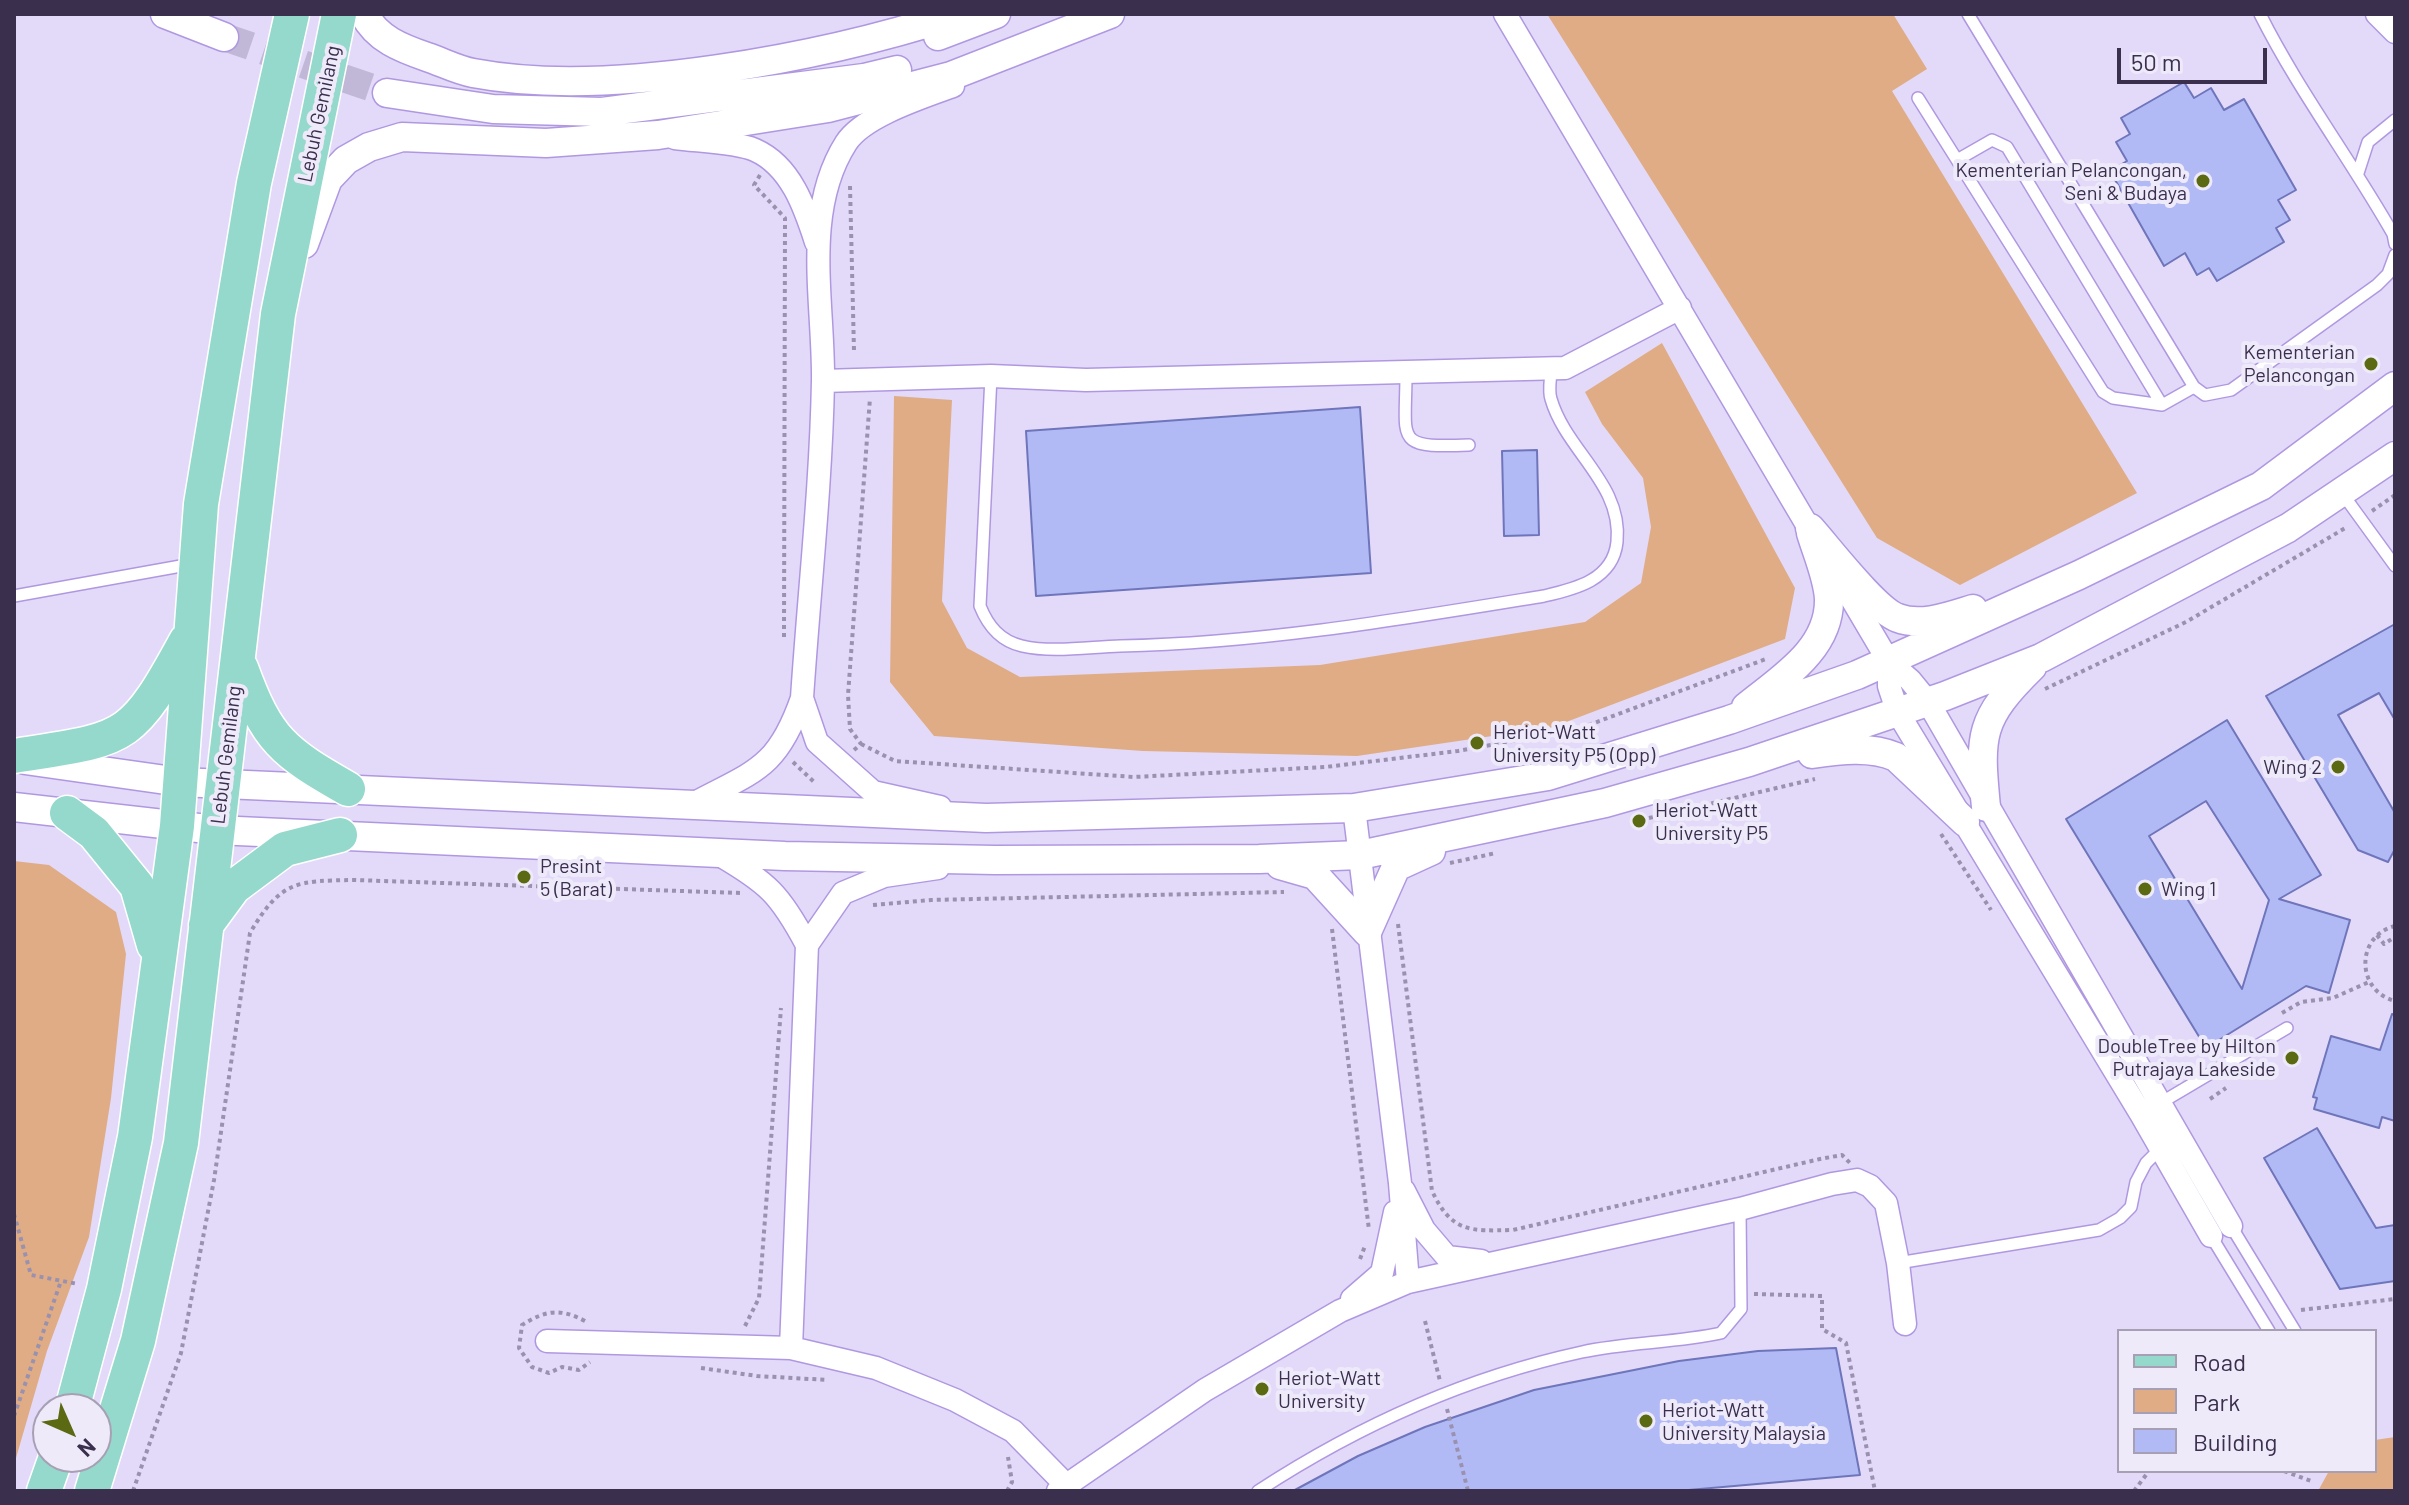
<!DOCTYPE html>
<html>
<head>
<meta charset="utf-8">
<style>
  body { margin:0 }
  #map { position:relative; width:2409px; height:1505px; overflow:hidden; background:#e3daf9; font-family:Barlow,sans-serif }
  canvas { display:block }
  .frame { position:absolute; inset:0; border:16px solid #3a304e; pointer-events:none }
  .legend { position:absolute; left:2117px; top:1329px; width:260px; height:144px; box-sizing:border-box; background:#efeafa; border:2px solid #a7a0b5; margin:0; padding:10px 14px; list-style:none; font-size:24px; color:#3a304e }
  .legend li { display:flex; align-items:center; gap:16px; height:40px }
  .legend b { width:40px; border:2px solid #a7a0b5 }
  .north { position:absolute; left:32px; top:1393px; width:80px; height:80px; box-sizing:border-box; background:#efeafa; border:2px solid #a7a0b5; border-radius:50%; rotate:135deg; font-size:22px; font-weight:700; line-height:32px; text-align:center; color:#3a304e }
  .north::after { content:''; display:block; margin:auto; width:28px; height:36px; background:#5b6912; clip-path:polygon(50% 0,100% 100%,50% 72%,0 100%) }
  .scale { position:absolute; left:2117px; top:48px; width:150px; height:36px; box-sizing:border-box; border:4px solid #3a304e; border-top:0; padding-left:10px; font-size:24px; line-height:28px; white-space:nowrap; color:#3a304e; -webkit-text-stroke:6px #efeafa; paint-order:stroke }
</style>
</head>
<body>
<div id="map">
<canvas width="2409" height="1505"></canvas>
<div class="frame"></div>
<ul class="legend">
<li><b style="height:10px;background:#95d9cc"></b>Road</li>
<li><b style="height:22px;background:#dfac86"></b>Park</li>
<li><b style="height:22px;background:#b2baf6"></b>Building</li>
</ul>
<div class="north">N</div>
<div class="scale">50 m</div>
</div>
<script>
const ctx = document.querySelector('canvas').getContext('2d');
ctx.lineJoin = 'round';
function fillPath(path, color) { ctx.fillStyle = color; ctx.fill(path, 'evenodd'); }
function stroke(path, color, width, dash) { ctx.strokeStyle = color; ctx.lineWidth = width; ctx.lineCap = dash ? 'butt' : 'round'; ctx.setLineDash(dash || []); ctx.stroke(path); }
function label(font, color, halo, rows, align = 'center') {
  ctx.font = font + ' Barlow,sans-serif'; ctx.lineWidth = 8; ctx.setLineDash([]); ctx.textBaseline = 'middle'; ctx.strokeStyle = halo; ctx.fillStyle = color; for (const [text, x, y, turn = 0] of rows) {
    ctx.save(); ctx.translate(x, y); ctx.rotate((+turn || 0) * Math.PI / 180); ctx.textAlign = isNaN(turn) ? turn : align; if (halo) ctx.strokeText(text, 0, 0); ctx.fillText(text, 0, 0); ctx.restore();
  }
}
const green = new Path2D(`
  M1547 14H1893L1927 69 1892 91 2137 493 1960 585 1877 538Z
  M1662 343 1795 588 1785 639 1553 727 1357 756 1143 751 934 736 890 682 894 396 952 400 942 601 967 648 1020 677 1320 665 1585 622 1641 583 1651 527 1643 478 1602 424 1585 392Z
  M14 861 49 865 116 912 126 954 111 1098 89 1237 47 1351 14 1465Z
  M2395 1437V1491H2318L2329 1471H2375V1440Z`);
const building = new Path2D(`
  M2184 82 2194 98 2211 88 2224 110 2244 99 2296 190 2278 200 2290 220 2276 228 2284 242 2217 281 2209 268 2197 275 2185 253 2164 266 2110 171 2127 161 2116 142 2130 134 2121 118Z
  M1360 407 1371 573 1036 596 1026 431Z
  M1537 450 1539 535 1504 536 1502 451Z
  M2395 624V720L2379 693 2338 715 2395 813V849L2388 862 2358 850 2266 696Z
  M2227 720 2321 875 2279 899 2350 920 2329 993 2306 986 2206 1048 2066 819ZM2206 801 2269 900 2242 989 2149 836Z
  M2392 1014 2395 1015V1121L2382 1117 2379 1128 2314 1109 2317 1098 2313 1097 2331 1036 2380 1050Z
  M2317 1128 2376 1228 2395 1225V1281L2340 1289 2264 1158Z
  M1836 1348 1860 1475 1677 1491H1293L1358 1456 1425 1427 1534 1390 1679 1361 1758 1351Z`);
const tertiaryTunnel = new Path2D(`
  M224 37 387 93`);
const path = new Path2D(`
  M760 175 754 185 785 218 784 637
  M850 186 854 351
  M2372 511 2395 495
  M2045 689 2186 622 2347 527
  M861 744 895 761 1134 777 1325 767 1458 751 1578 729 1766 659
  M854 750 861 744 850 729 848 695 870 398
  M793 762 814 782
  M1649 818 1815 779
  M1941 834 1991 910
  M1450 863 1496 853
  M873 905 931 900 1284 892
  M1398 924 1432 1191C1452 1233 1470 1231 1513 1230L1820 1159 1842 1155 1850 1163
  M2395 926C2355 936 2356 991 2395 1001
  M1332 929 1369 1230
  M2377 935 2384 944 2395 937
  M2282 1013 2301 1002 2333 998 2369 982
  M2210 1099 2226 1088
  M14 1214 31 1275 78 1284
  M1360 1259 1365 1246
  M1754 1294 1822 1296V1329L1846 1343 1875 1491
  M2301 1310 2395 1299
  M585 1321C560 1308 546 1310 522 1325L519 1348 532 1367 549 1373 562 1367 579 1370 590 1362
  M1425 1321 1440 1381
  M745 1326 759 1298 781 1008
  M701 1368 757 1376 828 1380
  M1447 1409 1468 1491
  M14 1416 61 1281
  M2284 1471 2311 1481
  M133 1491 181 1353 214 1180 250 933C281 880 297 881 354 880L740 893
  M1007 1491 1012 1482 1008 1457
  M2134 1491 2149 1471`);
const service = new Path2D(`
  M1968 14 2194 387 2205 395 2231 390 2377 285 2388 274 2395 255
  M2260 14C2298 90 2351 160 2393 234L2395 244
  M1918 98 2103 392 2113 398 2162 405 2194 387
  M1957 160 1992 140 2007 147 2162 405
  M2358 173 2368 142 2395 120
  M1406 373C1406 442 1393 448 1469 445
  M991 376 980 606C988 626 1000 641 1022 646 1052 653 1089 647 1120 646 1263 643 1403 619 1544 596 1575 589 1613 580 1617 542 1623 484 1566 451 1551 399 1548 390 1551 378 1551 369
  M2342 493 2395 566
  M14 596 192 564
  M2157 1105 2287 1028
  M2231 1226 2295 1331
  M2211 1236 2269 1331
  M1898 1263 2099 1230 2120 1218 2131 1207 2136 1182 2146 1163 2161 1148
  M1258 1491C1356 1427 1467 1377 1582 1352 1628 1342 1675 1343 1721 1333L1741 1309 1740 1209`);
const minor = new Path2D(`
  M1505 14 1816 540
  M2377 14 2395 32
  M675 138C697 141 737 142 755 150 791 166 805 208 816 242
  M823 381 991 376 1086 380 1565 368 1680 308
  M1834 569 1889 662 1910 680 1928 702 2231 1226
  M1889 662V686L1898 713 2141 1114 2211 1236
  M802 698 817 742 873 792 940 807
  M691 805C754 771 777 770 802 698 809 593 821 487 823 381 824 303 802 212 846 143 863 116 923 97 953 86
  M1354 808 1400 1183 1408 1282
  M718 854C768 883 780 894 807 945
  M1404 1191 1424 1230 1447 1257 1481 1261
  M1352 1299 1382 1273 1395 1212
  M547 1341 791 1348 876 1368 955 1400 1013 1431 1065 1484
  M791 1348 807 945 843 893 884 876 938 868
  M1058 1491 1205 1390 1340 1311 1408 1282 1740 1209 1832 1184 1857 1180 1870 1186 1886 1203 1898 1263 1905 1324`);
const tertiary = new Path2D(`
  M165 14 224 37
  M364 14C377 39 401 48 427 57 442 62 457 70 473 73 610 99 824 57 957 14
  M938 36 996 14
  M387 93 493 109 602 112 864 78 897 70
  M304 244 328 179 346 160 369 147 402 137 546 143 658 135 828 108 951 76 1110 14
  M1810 528C1829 549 1875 610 1898 618 1921 627 1950 616 1973 609
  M1746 707C1780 679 1830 650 1829 599 1828 578 1817 553 1811 533
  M1812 754C1840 750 1870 746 1896 757L1965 822
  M25 760 180 782 986 818 1354 808 1548 776 1729 720 1857 675 2079 575 2261 486 2395 386
  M14 807 216 830 785 856 995 860 1259 859 1360 855 1605 803 1749 762 1945 696 2041 658 2288 528 2395 456
  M1986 807C1979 735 1979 719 2032 667
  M1280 865 1315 875 1367 932 1396 867 1431 851`);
const primary = new Path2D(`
  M241 668C267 740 283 752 348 789
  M14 756C126 738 130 744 186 641
  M67 813 94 833 137 886 154 945
  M206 925 234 887 285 849 340 835
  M72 1409 104 1289 135 1137 177 826 201 504 254 183 292 14
  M44 1491 56 1457
  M92 1491 138 1341 181 1143 278 314 339 14`);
const markers = [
  [2203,181,8,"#5b6912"],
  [2371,364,8,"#5b6912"],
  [1477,743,8,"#5b6912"],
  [2338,767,8,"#5b6912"],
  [1639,821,8,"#5b6912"],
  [524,877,8,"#5b6912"],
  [2145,889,8,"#5b6912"],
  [2292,1058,8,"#5b6912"],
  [1262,1389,8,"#5b6912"],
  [1646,1421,8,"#5b6912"]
];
const streetNames = [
  ["Lebuh Gemilang",319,114,-78],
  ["Lebuh Gemilang",226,755,-83]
];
const poiNames = [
  ["Kementerian Pelancongan,",2187,170,"right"],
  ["Seni & Budaya",2187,193,"right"],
  ["Kementerian",2355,352,"right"],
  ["Pelancongan",2355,375,"right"],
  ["Heriot-Watt",1493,732],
  ["University P5 (Opp)",1493,755],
  ["Wing 2",2322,767,"right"],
  ["Heriot-Watt",1655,810],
  ["University P5",1655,833],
  ["Presint",540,866],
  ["5 (Barat)",540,889],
  ["Wing 1",2161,889],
  ["DoubleTree by Hilton",2276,1046,"right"],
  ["Putrajaya Lakeside",2276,1069,"right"],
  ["Heriot-Watt",1278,1378],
  ["University",1278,1401],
  ["Heriot-Watt",1662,1410],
  ["University Malaysia",1662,1433]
];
fillPath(green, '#dfac86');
fillPath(building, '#b2baf6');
stroke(building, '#6f75bb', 2);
stroke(tertiaryTunnel, '#c1b8d7', 28, [28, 14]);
stroke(service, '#b098e1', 14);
stroke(minor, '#b098e1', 25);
stroke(tertiary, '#b098e1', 31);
stroke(primary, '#fff', 37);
stroke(path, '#9a91af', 4, [4, 4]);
stroke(service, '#fff', 11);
stroke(minor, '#fff', 22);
stroke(tertiary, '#fff', 28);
stroke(primary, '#95d9cc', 34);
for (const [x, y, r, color] of markers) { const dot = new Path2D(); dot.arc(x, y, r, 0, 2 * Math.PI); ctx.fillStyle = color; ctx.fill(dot); stroke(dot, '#efeafa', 3); }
label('20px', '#3a304e', '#efeafa', streetNames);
label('20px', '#3a304e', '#efeafa', poiNames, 'left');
</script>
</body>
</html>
